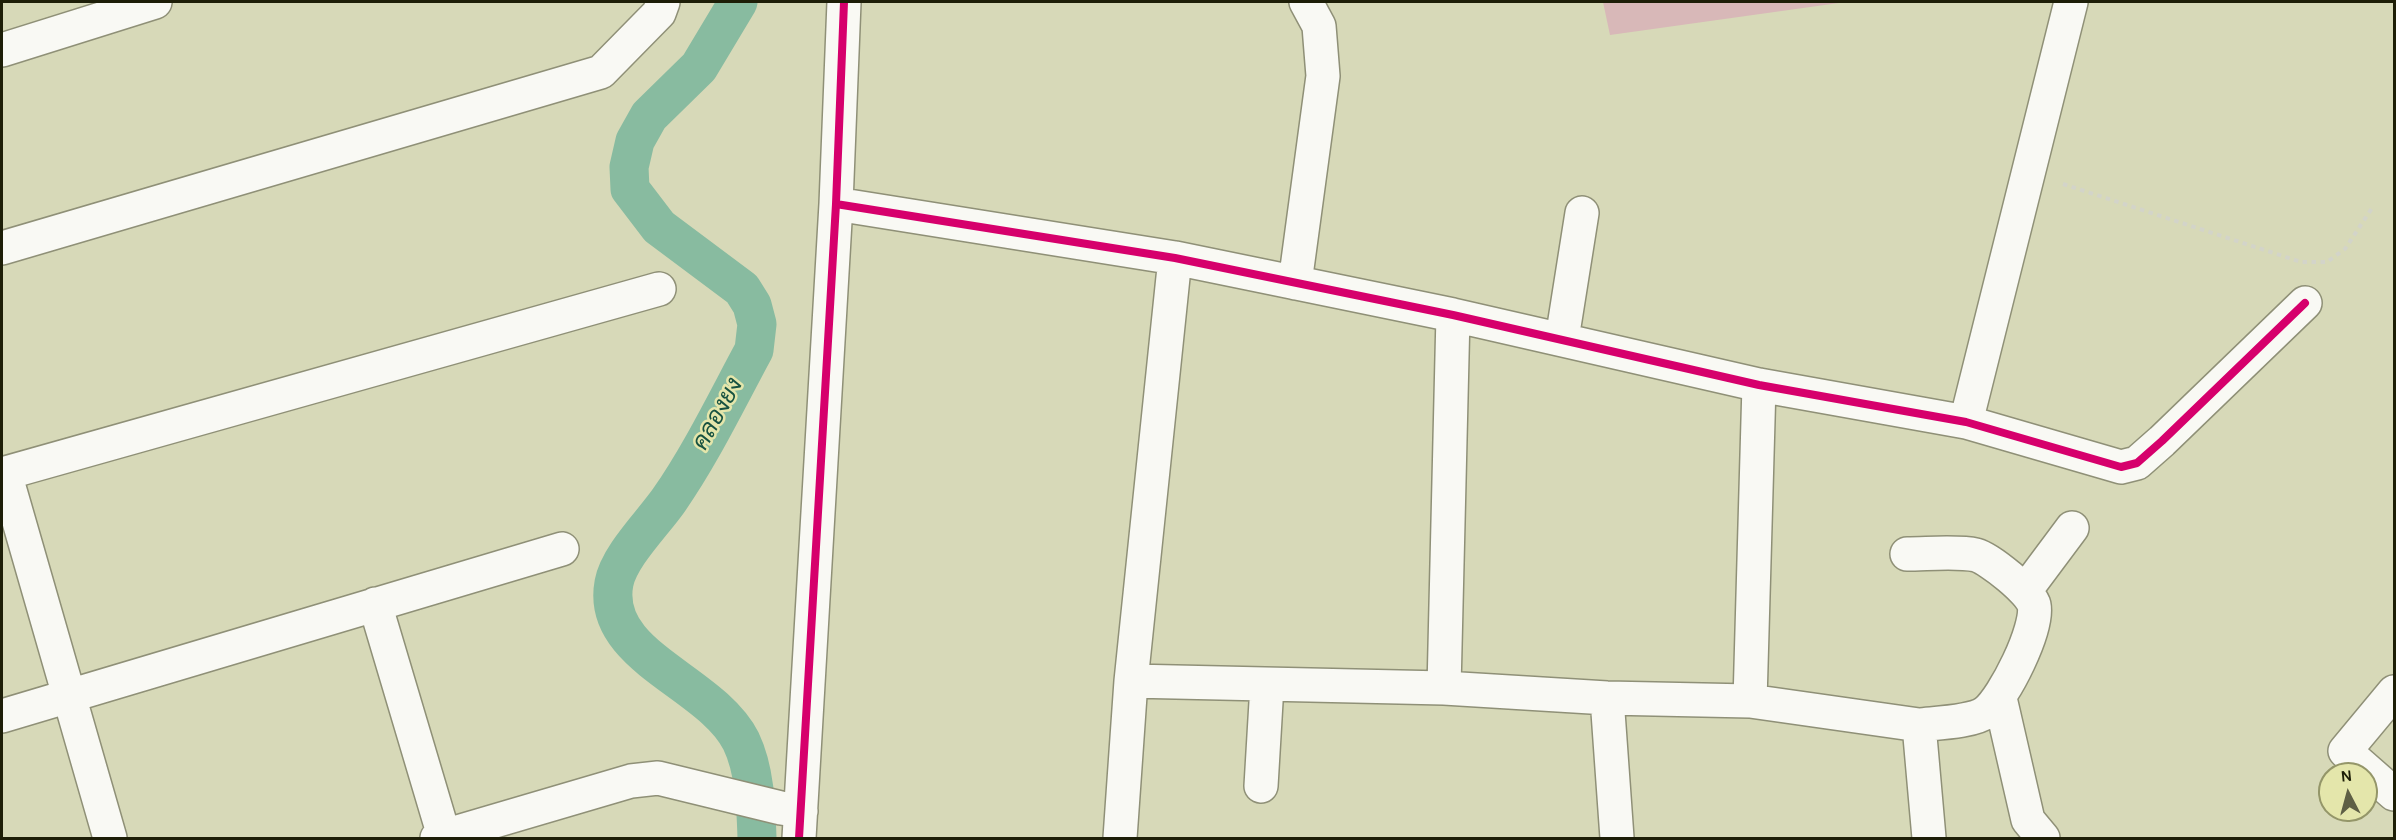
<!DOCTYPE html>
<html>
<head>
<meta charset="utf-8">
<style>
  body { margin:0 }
  #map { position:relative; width:2396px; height:840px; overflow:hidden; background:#d7d9b8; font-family:Karla,sans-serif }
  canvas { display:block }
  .frame { position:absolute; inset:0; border:3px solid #1d1e07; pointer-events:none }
  .north { position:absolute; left:2318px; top:762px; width:60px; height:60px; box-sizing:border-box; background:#e4e6ab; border:2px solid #949669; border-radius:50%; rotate:354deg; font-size:16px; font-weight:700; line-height:24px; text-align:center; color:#1d1e07 }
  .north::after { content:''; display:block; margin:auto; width:21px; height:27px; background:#5e5f45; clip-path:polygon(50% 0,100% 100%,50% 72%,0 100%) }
</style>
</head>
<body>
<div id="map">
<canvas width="2396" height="840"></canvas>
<div class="frame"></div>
<div class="north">N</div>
</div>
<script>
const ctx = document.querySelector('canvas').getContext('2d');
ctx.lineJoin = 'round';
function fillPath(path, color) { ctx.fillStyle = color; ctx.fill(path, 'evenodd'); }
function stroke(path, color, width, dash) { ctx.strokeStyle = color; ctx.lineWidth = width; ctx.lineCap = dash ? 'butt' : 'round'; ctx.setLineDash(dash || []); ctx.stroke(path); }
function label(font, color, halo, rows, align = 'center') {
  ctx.font = font + ' Karla,Sarabun,sans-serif'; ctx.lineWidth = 5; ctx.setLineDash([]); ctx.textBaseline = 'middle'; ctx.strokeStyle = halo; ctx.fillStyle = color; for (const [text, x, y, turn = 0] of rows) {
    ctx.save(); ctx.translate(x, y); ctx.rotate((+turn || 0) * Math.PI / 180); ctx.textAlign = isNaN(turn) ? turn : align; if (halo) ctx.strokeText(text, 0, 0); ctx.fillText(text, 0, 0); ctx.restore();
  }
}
const green = new Path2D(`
  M1603 2H1846L1610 35Z`);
const canal = new Path2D(`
  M738 2 699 67 649 116 635 141 629 167 630 189 659 227 742 289 752 305 757 324 754 350C727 400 701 454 669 500 653 523 619 556 614 583 600 657 711 681 741 741 755 770 756 807 757 838`);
const path = new Path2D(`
  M2063 184 2301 262H2327L2345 249 2372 208`);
const minor = new Path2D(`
  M2 50 155 2
  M836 204 1175 258 1453 315 1759 385 1966 422 2121 467 2137 463 2162 441 2305 303
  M2 248 601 72 659 13 663 2
  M1295 283 1323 76 1319 26 1306 2
  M1562 339 1582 213
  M1759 385 1750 701 1919 725 1929 838
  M1966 422 2071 2
  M5 473 110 838
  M2 474 659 289
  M1907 554C1927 554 1958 551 1976 555 1990 559 2031 592 2034 605 2039 628 2004 698 1986 712 1973 722 1936 723 1919 725
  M2025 591 2072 528
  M375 604 444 836
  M1131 681 1444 688 1607 698 1750 701
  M1444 688 1453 315
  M2394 692 2345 751 2394 794
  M1607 698 1617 838
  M2000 698 2028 820 2043 838
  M2 716 562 549
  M1261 786 1267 685
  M437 838 631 781 658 778 781 808 801 811
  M799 838 836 204 844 2
  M1120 838 1131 681 1175 258`);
const cycleway = new Path2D(`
  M836 204 1175 258 1453 315 1759 385 1966 422 2121 467 2137 463 2162 441 2305 303
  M799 838 836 204 844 2`);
const waterNames = [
  ["คลองยง",718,414,-61]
];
fillPath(green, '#d8b8b8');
stroke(canal, '#88bba0', 39);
stroke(minor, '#8f9077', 36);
stroke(path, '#d3d4c9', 4, [4.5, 4.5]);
stroke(minor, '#f9f9f4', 33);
stroke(cycleway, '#d6006c', 8);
label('italic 24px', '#175241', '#e4e6ab', waterNames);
</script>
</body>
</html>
